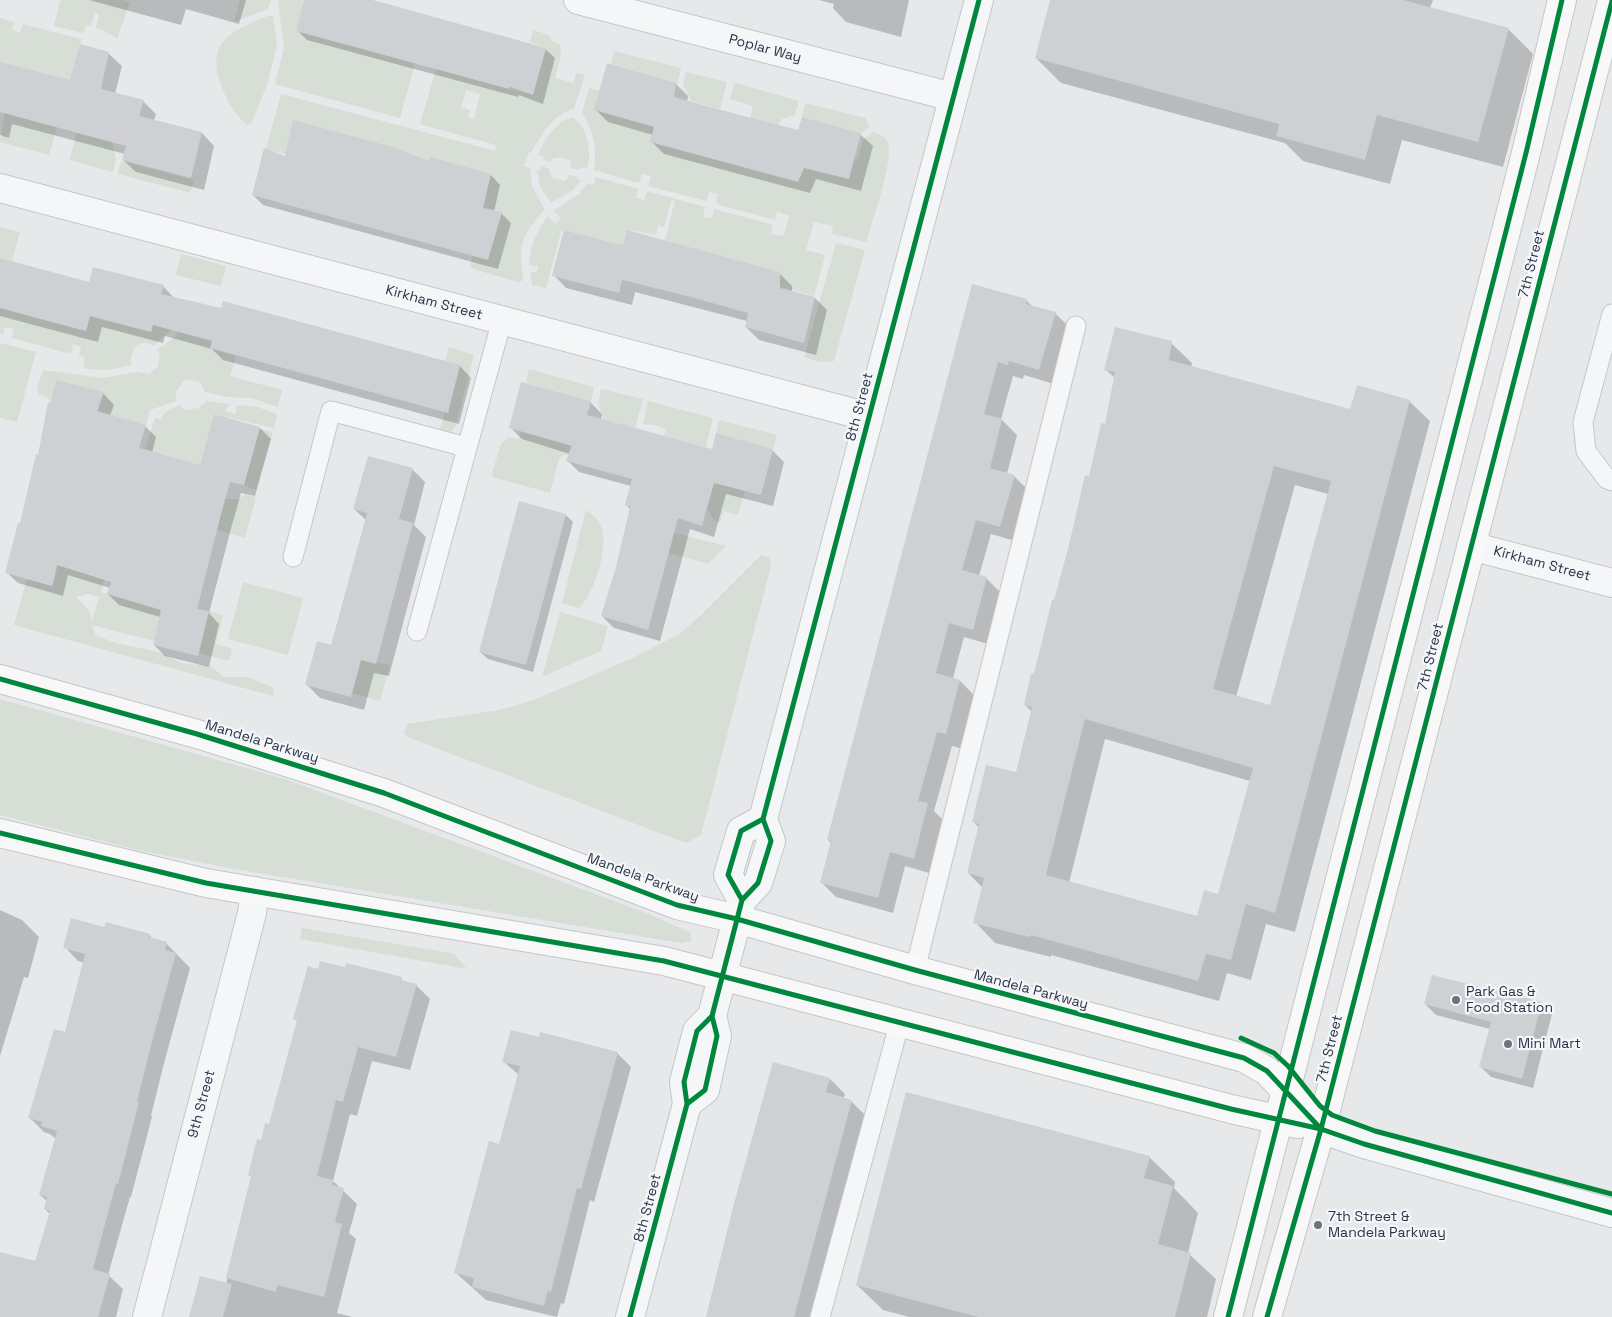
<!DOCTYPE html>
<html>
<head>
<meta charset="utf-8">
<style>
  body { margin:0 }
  canvas { display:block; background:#e6e8ea }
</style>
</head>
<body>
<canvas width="1612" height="1317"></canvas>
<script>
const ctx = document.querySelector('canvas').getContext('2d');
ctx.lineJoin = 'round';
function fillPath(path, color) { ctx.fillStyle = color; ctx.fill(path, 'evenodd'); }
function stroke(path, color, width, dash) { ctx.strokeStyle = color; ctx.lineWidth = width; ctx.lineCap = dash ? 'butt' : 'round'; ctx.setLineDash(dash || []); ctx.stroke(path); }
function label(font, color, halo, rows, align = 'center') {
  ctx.font = font + ' "Space Grotesk",sans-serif'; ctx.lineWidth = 4.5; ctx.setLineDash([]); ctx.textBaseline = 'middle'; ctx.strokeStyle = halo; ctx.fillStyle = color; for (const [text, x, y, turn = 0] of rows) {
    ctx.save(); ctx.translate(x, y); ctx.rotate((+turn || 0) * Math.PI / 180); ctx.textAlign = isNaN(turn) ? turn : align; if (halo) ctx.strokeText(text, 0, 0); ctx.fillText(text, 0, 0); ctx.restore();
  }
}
const green = new Path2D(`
  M60 0H122L130 2 117 39 103 30 96 28 99 15 95 12 91 26 86 25 83 33 54 26Z
  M240 0H271L268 9 234 22Z
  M278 0H304L296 31 415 63 400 118 275 84 284 48Z
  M268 16H273L277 44 267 85 251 124 247 125C236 116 228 103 223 90 204 42 229 32 268 16Z
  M0 18 14 22 12 30 20 33 23 24 81 39 75 82 0 78Z
  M533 30 549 35 553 42 560 45 561 56 555 78 574 83 576 73 585 75 574 109C554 113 540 136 531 153L529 152 524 166 530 168 532 186 545 210C531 223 519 240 521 261 521 268 524 274 522 281L518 282 470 268 473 255 488 259 501 212 266 149 281 94 495 151 496 145 420 124 436 69 533 95 546 48 530 42ZM466 90 480 94 474 119 468 118 470 110 461 107Z
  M614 51 681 68 677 86 676 83 611 64Z
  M686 72 727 82 720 109 691 101 683 84Z
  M735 83 799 101 795 115 782 119 778 125 750 118 753 106 730 99Z
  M589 88 600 91 595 110 849 179 854 159H858L863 140 873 132C880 134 885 136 888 143 894 160 872 222 866 242L832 234 833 226 814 222 806 250 825 255 814 296 764 282 768 269 766 268 665 241 675 200 671 201 664 227 658 226 656 235 632 230 624 245 565 230 561 232 546 288 532 285 530 272H537L538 266 529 265C530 245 536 233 548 216L555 224 561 218 553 211 579 194 587 184 593 185 596 177 638 189 636 198 644 200 647 191 705 207 703 217 712 218 714 209 773 225 771 234 784 236 789 216 777 211 775 220 716 204 718 194 709 192 707 201 648 186 651 176 642 174 639 183 594 170C597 149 594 130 582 113Z
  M805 103 865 118 870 127 861 133 802 117Z
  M5 113 57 127 49 155 0 142Z
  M573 118C588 127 591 151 588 166L587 168 581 167 579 170 571 168 570 160 558 157 556 159 552 158 551 162 543 160 544 156 539 155C542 142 558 118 573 118Z
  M76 133 112 142 116 160 113 172 70 160Z
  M121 161 194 180 190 193 118 174Z
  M541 166 549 169 552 178 565 181 570 175 578 177 577 180H581L573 190 551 203 540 186 537 170H540Z
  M0 227 20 232 12 261 0 258Z
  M836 243 865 250 834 361 819 362 804 357Z
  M181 254 226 266 221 286 176 275Z
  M162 294 177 299 170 331 153 346C138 336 130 351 131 365 115 370 100 371 84 368V357L79 356 81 347 73 344 71 354 12 338 14 329 5 327 3 335 0 334V308L84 331 89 316 151 332Z
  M179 326 212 341 211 349 236 356 230 376 282 390 278 407 252 398 228 397 204 392V388L198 381 185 380 176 391V401L150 410 146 425 137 422 135 428 97 417 103 392 56 380 51 400 39 394 37 388 43 370 103 378 137 372 149 374 158 367 160 353 157 350 176 336Z
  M0 343 36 352 17 422 0 418Z
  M449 347 474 355 456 425 452 431 439 432 445 412H448L460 366 445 362Z
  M529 369 594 387 591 401 526 383Z
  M601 389 643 399 635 428 604 420 598 403Z
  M206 401 229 404 226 411 235 414 237 405 257 407 277 414 274 428 214 414 200 465 153 461 155 452 145 449 155 418 161 420 164 413 179 405 185 410 199 408Z
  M648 401 713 418 706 447 664 436 666 429 654 425 643 424Z
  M719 420 777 435 773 449 716 433Z
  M260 429 273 432 256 490 244 485Z
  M521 431 571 445 568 455H563L559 459 550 493 493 477 492 473 501 444 509 437 518 439Z
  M712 482 745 491 738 515 723 511 720 523 713 519 707 508Z
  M245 494 256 497 245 538 217 530 225 499H239Z
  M586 510C591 514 598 518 600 524 610 544 595 593 579 608L562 603Z
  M674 533 726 546 708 564 669 553Z
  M65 535 96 577 104 580 101 592 117 597 119 588 109 585 117 555 161 607 154 641 92 625 95 634C115 646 136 646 158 652 167 654 177 663 186 664 204 666 209 661 223 677H248L274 688 273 696 14 625 27 579 53 586ZM88 594 99 597 92 622 90 612 76 597Z
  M761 555 769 557 771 566 701 835 686 843 407 737 404 733 407 724 499 710 531 701 631 659 679 634 697 619Z
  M243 582 303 598 288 655 228 639Z
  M209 611 223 615 216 644 232 649 229 661 199 653Z
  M560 612 608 626 601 651 542 677Z
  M361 660 390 665 380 701 352 693Z
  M0 699 285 779 649 914 691 933V941L681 943 235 869 142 851 0 815Z
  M302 928 450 953 455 955 467 969 300 939Z`);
const shadow = new Path2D(`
  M89 0H246L239 24 186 9 181 25Z
  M306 0H363L545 49 555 58 543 104 519 95 518 97 307 40 298 31Z
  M819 0H909L901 37 846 22 833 8 834 4Z
  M1051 0H1433L1430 8 1508 29 1533 54 1503 167 1402 140 1390 184 1303 161 1285 143 1061 83 1036 58Z
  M81 46 109 54 122 66 115 94 143 101 156 114 154 121 202 133 214 146 204 190 136 172 123 160 125 154 12 124 9 138 0 135V71L71 82Z
  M676 84 688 96 687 102 799 132 860 134 873 146 861 191 816 179 810 193 664 154 652 142 653 135 608 122 596 110Z
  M286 157 430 162 491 175 500 185 494 212 501 213 511 223 498 269 263 205 253 195Z
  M624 247 779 273 792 286V292L815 298 827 310 816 355 759 340 746 327 747 321 635 292 632 305 566 288 554 275Z
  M0 259 90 283 163 286 175 299 460 366 471 378 459 424 223 360 212 349 165 336 163 343 102 327 98 342 0 316Z
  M1026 300 1033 307 1055 313 1070 328 1054 384 1024 375 1023 379 1013 376 1001 419 1017 435 1007 474 1014 476 1029 491 1015 541 991 534 979 576 986 578 1001 593 988 644 964 637 953 678 960 681 975 696 960 748 952 746 934 811 942 819 929 873 905 866 893 913 836 897 821 882 832 844 828 840 899 573Z
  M1171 343 1192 363 1191 368 1351 411 1409 401 1430 421 1295 932 1266 924 1251 980 1227 973 1219 1001 1051 955V957L995 943 975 922 983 888 968 873 979 828 973 821 1017 774 1032 712 1025 705 1106 425 1115 378 1105 369ZM1295 485 1328 494 1271 707 1236 697ZM1105 739 1250 781 1219 895 1198 918 1069 883Z
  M103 393 114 405 110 416 145 426 156 437 152 453 200 467 260 428 271 439 255 496 241 493 232 525 209 613 219 624 209 667 165 656 154 645 160 617 119 605 108 594 110 588 68 575 63 596 18 583 6 572 21 525Z
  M590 402 602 414 601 420 713 450H772L784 462 773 506 726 494 714 537 690 529 660 641 614 628 602 616 618 567 631 510 626 505 631 486 579 472 568 461 570 454 522 439 510 427Z
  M412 469 425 482 414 525 426 537 389 676 374 673 364 710 320 698 307 685 332 646 367 521 354 509Z
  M566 515 573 522 533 672 488 659 480 652Z
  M0 910 22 920 39 937 28 978 24 977 0 1056Z
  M105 928 149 935 154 940 166 943 190 968 163 1067 151 1116 152 1117 131 1197H130L108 1275 123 1289 116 1317H0V1253L36 1263 50 1214 45 1209 47 1201 40 1195 56 1139 50 1134 44 1132 30 1118 66 1033 84 963 78 961 65 947Z
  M318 970 401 979 405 982 416 985 430 999 410 1070 372 1061 357 1116 350 1114 333 1181 357 1204 349 1233 356 1239 337 1313 353 1317H190L226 1284 252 1177 249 1175 270 1126 298 1021 295 1018Z
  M1542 1003 1552 1014 1533 1088 1491 1077 1481 1067 1490 1029 1436 1015 1425 1004Z
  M617 1053 631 1067 594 1202 590 1200 564 1304 561 1303 557 1317 486 1300 456 1273 500 1145 519 1075 504 1062Z
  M830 1079 845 1094 843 1099 851 1101 866 1116 812 1317H707Z
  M1149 1157 1175 1182 1174 1188 1198 1213 1188 1253 1216 1279 1207 1317H909L883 1310 857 1285Z`);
const building = new Path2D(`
  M304 0H373L546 48 533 95 509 86V89L296 31Z
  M1050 0H1403L1509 28 1478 142 1377 115 1365 160 1276 136 1279 124 1035 58Z
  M80 44 109 52 101 89 144 100 139 116 202 132 191 178 122 160 126 146 0 112V62L70 80Z
  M607 63 676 83 674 97 736 114 798 130 802 117 861 133 849 179 804 168 798 182 650 142 654 127 594 110Z
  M293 120 392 147 429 161 430 157 491 174 483 208 502 212 488 260 252 195 264 148 285 156Z
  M564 230 623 245 627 230 780 272V288L815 297 804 343 745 327 748 313 687 296 622 280 619 293 552 276Z
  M0 258 89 282 93 267 164 285 161 294 221 308 223 301 460 365 448 413 210 348 212 341 153 325 151 332 90 316 86 331 0 308Z
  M972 284 1027 299 1026 304 1056 312 1039 370 1009 361 1008 365 998 362 984 414 1002 419 990 468 1015 475 1000 527 976 520 962 570 987 577 973 630 949 623 936 673 960 680 946 734 937 732 918 801 928 803 914 859 890 852 878 898 820 883 831 841 827 840Z
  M1115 327 1172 341 1169 360 1350 409 1357 385 1410 400 1275 913 1246 904 1231 960 1206 954 1198 981 1031 935 1030 937 973 923 984 878 967 873 979 824 972 822 986 765 1016 772 1032 707 1024 705 1031 673 1034 674 1052 600H1054L1069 545 1085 475 1089 476 1101 423 1105 424 1115 372 1104 370ZM1274 466 1331 481 1270 705 1213 689ZM1085 719 1253 768 1218 894 1204 890 1197 916 1046 875Z
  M56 380 104 392 97 411 146 425 139 448 200 465 214 414 260 427 244 485 230 482 221 514 197 609 209 611 198 656 153 645 161 610 107 594 111 582 57 565 52 586 5 573 18 523H20L36 454 38 455 48 402 50 403Z
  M521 382 591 401 587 415 683 441 712 449 716 433 773 449 761 495 714 483 702 526 678 518 648 630 601 616 616 567 630 507 625 505 632 479 566 461 572 446 509 428Z
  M368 456 413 468 399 519 413 523 376 664 361 660 351 697 305 685 317 641 331 645 367 513 353 509Z
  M519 501 566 514 526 665 479 652Z
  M71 918 104 927 106 922 150 934 149 937 167 942 165 950 176 953 149 1053 137 1102H139L118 1184 116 1183 93 1269 110 1274 98 1317H0V1252L35 1261 50 1211 44 1209 47 1197 39 1195 57 1131 41 1126 42 1122 28 1118 54 1029 65 1032 85 954 63 948Z
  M320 961 345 967 346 963 402 977 401 980 417 984 396 1057 358 1047 343 1102 336 1100 317 1176 333 1180 332 1185 344 1188 335 1222 342 1224 324 1297 277 1285 276 1292 226 1278 251 1176 248 1175 257 1139 261 1140 265 1123 269 1124 297 1020 293 1019 308 966 318 969Z
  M1432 975 1542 1002 1522 1079 1479 1067 1491 1022 1424 1004Z
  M511 1030 539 1037 540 1032 618 1052 581 1189 577 1188 551 1292 548 1291 544 1306 472 1287 474 1278 454 1273 489 1141 499 1144 520 1066 502 1062Z
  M773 1062 830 1078 826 1092 852 1100 794 1317H706L732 1211Z
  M906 1092 1150 1156 1144 1178 1173 1186 1158 1244 1191 1253 1175 1317H978L856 1285Z
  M200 1276 232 1284 223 1317H189Z`);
const service = new Path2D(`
  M1612 314 1583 422 1586 451 1607 479 1612 481
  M293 557 331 411 466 447
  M417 631 502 320
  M915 970 1076 326
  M820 1317 900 1021`);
const minor = new Path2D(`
  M578 0 953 97
  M0 188 869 417
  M1471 546 1612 583
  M742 900 728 875 741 831 763 819
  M687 1104 705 1090 717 1036 712 1016
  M147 1317 252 913 255 891
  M630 1317 687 1104 684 1082 697 1031 712 1016 742 900 758 883 771 841 763 819 979 0`);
const tertiary = new Path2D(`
  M1321 1129 1364 1144 1612 1213`);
const secondary = new Path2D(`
  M0 679 197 734 384 793 677 905 737 919 915 970 1244 1058 1267 1071 1321 1129
  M0 833 206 883 664 961 1231 1109 1298 1124
  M1228 1317 1526 153 1562 0
  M1267 1317 1321 1129 1612 1`);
const cycleway = new Path2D(`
  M0 679 197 734 384 793 677 905 737 919 915 970 1244 1058 1267 1071 1321 1129
  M0 833 206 883 664 961 1231 1109 1321 1129 1364 1144 1612 1213
  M742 900 728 875 741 831 763 819
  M1241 1038 1274 1053 1288 1066 1320 1106 1332 1115 1375 1131 1612 1194
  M687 1104 705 1090 717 1036 712 1016
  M630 1317 687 1104 684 1082 697 1031 712 1016 742 900 758 883 771 841 763 819 979 0
  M1228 1317 1526 153 1562 0
  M1267 1317 1321 1129 1612 1`);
const markers = [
  [1456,1000,5,"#6c737f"],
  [1508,1044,5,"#6c737f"],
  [1318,1225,5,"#6c737f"]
];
const streetNames = [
  ["Poplar Way",765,49,15],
  ["7th Street",1532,264,-76],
  ["Kirkham Street",434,303,15],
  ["8th Street",860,407,-75],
  ["Kirkham Street",1542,564,15],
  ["7th Street",1431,657,-76],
  ["Mandela Parkway",262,742,17],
  ["Mandela Parkway",643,878,20],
  ["Mandela Parkway",1031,990,15],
  ["7th Street",1330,1049,-76],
  ["9th Street",202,1104,-75],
  ["8th Street",648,1208,-75]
];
const poiNames = [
  ["Park Gas &",1466,992],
  ["Food Station",1466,1008],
  ["Mini Mart",1518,1044],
  ["7th Street &",1328,1217],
  ["Mandela Parkway",1328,1233]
];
fillPath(green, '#d6ded6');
fillPath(shadow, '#0003');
fillPath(building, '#ced0d3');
stroke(service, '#c4c6c8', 21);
stroke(minor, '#c4c6c8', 30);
stroke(tertiary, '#c4c6c8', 30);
stroke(secondary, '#c4c6c8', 30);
stroke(service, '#f5f6f7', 19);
stroke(minor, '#f5f6f7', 28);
stroke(tertiary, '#f5f6f7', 28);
stroke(secondary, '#f8f8f8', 28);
stroke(cycleway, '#00873e', 5);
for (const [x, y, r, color] of markers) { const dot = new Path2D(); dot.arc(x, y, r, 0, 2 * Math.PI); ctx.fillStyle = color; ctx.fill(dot); stroke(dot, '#f4f6f9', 2); }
label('14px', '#2b3445', '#f4f6f9', streetNames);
label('14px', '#2b3445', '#f4f6f9', poiNames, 'left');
</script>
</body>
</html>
